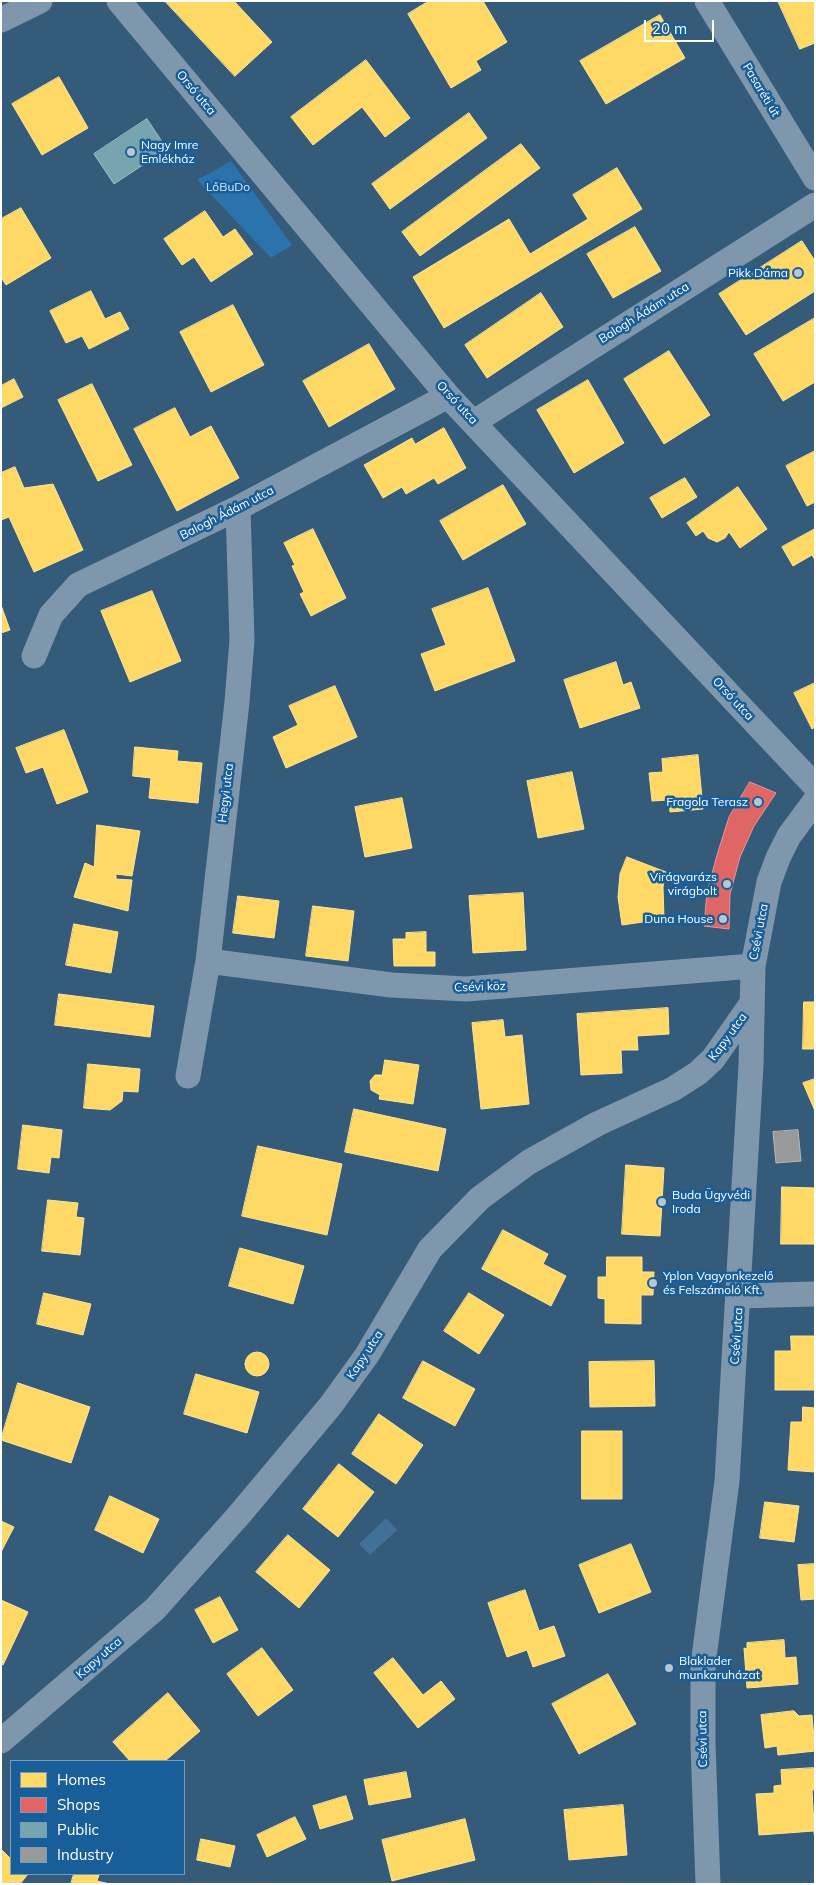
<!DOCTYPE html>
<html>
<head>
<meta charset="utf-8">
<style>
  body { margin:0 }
  #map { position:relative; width:816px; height:1885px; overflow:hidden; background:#355b7b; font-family:Mulish,sans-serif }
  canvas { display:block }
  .frame { position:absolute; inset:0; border:2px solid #fff; pointer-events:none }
  .legend { position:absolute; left:10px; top:1760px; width:175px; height:115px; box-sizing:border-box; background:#185e98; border:1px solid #749ec1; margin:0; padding:6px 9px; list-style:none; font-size:15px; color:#fff }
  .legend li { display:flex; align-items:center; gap:10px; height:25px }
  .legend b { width:25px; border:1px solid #749ec1 }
  .scale { position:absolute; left:644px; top:20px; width:70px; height:22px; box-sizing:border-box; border:2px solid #fff; border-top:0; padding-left:6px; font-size:15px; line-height:18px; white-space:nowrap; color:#fff; -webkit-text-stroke:4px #185e98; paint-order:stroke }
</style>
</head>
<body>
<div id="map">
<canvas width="816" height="1885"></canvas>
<div class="frame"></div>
<ul class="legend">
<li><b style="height:14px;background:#ffd966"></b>Homes</li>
<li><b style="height:14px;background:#e06666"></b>Shops</li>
<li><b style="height:14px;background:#76a5af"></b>Public</li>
<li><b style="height:14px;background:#999"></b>Industry</li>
</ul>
<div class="scale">20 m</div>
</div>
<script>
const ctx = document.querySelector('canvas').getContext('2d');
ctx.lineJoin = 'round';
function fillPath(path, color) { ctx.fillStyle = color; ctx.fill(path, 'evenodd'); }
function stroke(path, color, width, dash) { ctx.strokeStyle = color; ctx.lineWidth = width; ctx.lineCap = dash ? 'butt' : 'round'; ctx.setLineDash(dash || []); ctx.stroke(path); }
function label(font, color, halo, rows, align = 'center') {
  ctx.font = font + ' Mulish,sans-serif'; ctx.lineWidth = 5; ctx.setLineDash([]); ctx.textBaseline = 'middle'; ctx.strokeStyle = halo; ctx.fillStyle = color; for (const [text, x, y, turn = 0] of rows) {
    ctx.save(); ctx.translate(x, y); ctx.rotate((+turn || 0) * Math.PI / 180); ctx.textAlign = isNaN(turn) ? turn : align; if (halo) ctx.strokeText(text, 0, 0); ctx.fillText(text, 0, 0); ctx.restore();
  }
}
const green = new Path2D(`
  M231 161 292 245 271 258 197 180Z`);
const water = new Path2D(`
  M386 1518 397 1530 370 1555 359 1544Z`);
const homes = new Path2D(`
  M165 1H234L272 42 235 76Z
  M429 1H483L507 42 476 61 481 70 451 88 408 14Z
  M778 1H815V43L800 49Z
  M660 15 685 58 606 104 580 61Z
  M366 60 410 118 385 137 362 107 313 145 291 117Z
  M59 77 88 128 42 155 12 104Z
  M469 113 487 138 390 209 372 184Z
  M521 144 540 168 420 256 402 232Z
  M617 168 642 209 444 328 413 277 509 219 530 254 588 219 573 195Z
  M21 208 51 258 6 285 1 277V219Z
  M205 211 223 237 235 229 253 254 211 282 194 257 182 265 164 239Z
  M635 227 661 271 613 298 587 254Z
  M802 241 815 261V291L746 335 719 294Z
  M91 291 105 319 120 312 129 329 89 349 82 336 66 343 50 311Z
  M541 293 563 327 487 378 465 345Z
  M233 305 264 365 211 392 180 332Z
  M815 318V382L783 401 754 354Z
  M369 344 395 389 329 427 303 381Z
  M669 351 710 415 664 444 624 379Z
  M14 379 23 397 1 408V386Z
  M588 380 624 443 574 473 537 410Z
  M92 384 132 465 98 481 58 400Z
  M175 408 190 437 211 426 239 478 177 511 134 429Z
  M444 428 466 468 438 484 434 478 406 494 402 487 383 498 364 465 412 438 415 444Z
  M815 451V502L807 506 786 466Z
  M15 467 24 488 53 484 83 550 34 572 9 517 1 520V473Z
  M685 478 697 497 662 518 650 498Z
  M503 485 526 524 463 560 440 521Z
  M738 487 767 529 740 548 729 532 725 538 717 542 708 538 703 531 696 536 687 523Z
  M313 529 346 598 311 616 300 594 304 592 292 566 295 565 284 543Z
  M815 529V560L812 555 793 566 782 547Z
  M488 588 515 661 435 691 421 654 446 645 432 609Z
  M152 591 181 661 130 682 101 611Z
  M1 605 10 630 1 633Z
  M616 662 623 685 631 682 640 708 580 728 564 680Z
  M815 683V727L812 729 794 693Z
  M335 686 357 737 286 768 273 737 298 725 289 706Z
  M64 730 88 792 57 804 43 767 26 773 16 748Z
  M135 747 178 751 177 761 202 763 198 803 149 798 151 778 133 776Z
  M698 755 703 809 670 812 669 800 652 801 649 773 663 772 662 759Z
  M572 772 584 829 538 838 527 781Z
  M402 798 412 848 365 857 355 807Z
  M97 825 140 831 132 876 116 874V879L132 880 128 911 74 897 85 863 94 867Z
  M627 857 666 872 663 887 664 919 622 925 618 897 620 874Z
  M523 893 526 950 473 953 469 896Z
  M238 896 279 901 274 938 233 933Z
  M313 906 354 911 348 961 306 956Z
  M74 924 118 932 111 973 66 965Z
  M426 932V952H435V966H394L393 939H406V933Z
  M59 994 154 1006 150 1037 55 1025Z
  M804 1002H815V1049H803Z
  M668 1008 669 1034 637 1036 638 1050H621L622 1073 581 1075 577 1014Z
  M503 1020 505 1037 522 1035 529 1104 481 1109 472 1023Z
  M385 1060 419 1065 413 1104 379 1099 380 1095 371 1090 370 1081 375 1075H382Z
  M88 1064 140 1069 138 1092 123 1091 122 1101 110 1110 84 1108Z
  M815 1079V1111L803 1083Z
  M354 1109 446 1129 438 1171 345 1152Z
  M23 1125 62 1130 59 1158 51 1157 49 1173 18 1169Z
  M258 1146 342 1164 327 1235 242 1216Z
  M626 1165 664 1168 660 1236 622 1234Z
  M782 1187 815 1188V1244H781Z
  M48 1200 78 1203 76 1217 84 1218 80 1255 42 1251Z
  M503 1230 548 1254 543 1264 566 1276 551 1306 482 1269Z
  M240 1248 304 1266 293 1304 229 1286Z
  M607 1257H642V1272H654L653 1295H641V1324L605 1323V1299L598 1298V1277H606Z
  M44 1293 91 1304 83 1335 37 1324Z
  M469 1293 504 1315 479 1354 444 1331Z
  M791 1336H815V1390H775V1351H791Z
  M245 1364a12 12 0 1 1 24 0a12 12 0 1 1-24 0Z
  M423 1361 475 1389 455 1426 403 1398Z
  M654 1361 655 1406 590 1407 589 1362Z
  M196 1374 259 1392 247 1433 184 1414Z
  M18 1383 90 1407 71 1463 1 1440Z
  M803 1407 815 1408V1472L788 1470 791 1422H802Z
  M379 1414 423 1445 396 1484 352 1454Z
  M582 1431H622V1499H582Z
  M339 1464 374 1492 338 1537 303 1509Z
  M110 1496 159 1519 143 1553 95 1530Z
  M765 1502 799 1506 794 1542 760 1538Z
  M1 1521 14 1527 1 1552Z
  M288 1535 330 1570 299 1608 256 1572Z
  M631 1544 651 1592 599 1613 579 1565Z
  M815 1564V1599L801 1600 798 1565Z
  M525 1590 539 1631 554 1626 565 1656 533 1667 527 1650 507 1657 488 1603Z
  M220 1597 238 1630 213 1643 195 1610Z
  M1 1600 28 1612 3 1665 1 1664Z
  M784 1640 785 1658 796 1657 798 1684 747 1688 744 1648 747 1649V1643Z
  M262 1648 293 1690 258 1716 227 1674Z
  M393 1658 423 1695 441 1681 455 1699 418 1728 374 1673Z
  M608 1674 636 1724 579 1754 552 1704Z
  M168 1693 200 1731 165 1761H130L113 1742Z
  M794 1711 799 1716 812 1715 815 1751 778 1755 777 1746 765 1748 761 1715Z
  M815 1768V1790H812L815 1843 814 1831 759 1835 756 1794 774 1793V1786L782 1785 781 1770Z
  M406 1772 411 1797 369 1805 364 1780Z
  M346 1796 353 1819 320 1829 313 1806Z
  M623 1805 627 1855 569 1860 564 1810Z
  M295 1817 306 1839 267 1857 257 1835Z
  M465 1819 475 1860 392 1881 382 1840Z
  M201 1839 235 1846 230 1867 197 1860Z
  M1 1849 11 1859V1874H28L20 1884H1Z
  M74 1874 99 1875 97 1881 110 1884H71Z`);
const shops = new Path2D(`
  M750 782 776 793 754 826 740 857 730 894 729 929 704 926 707 892 717 855 729 817Z`);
const public = new Path2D(`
  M147 119 167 149 114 184 94 154Z`);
const industry = new Path2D(`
  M798 1130 801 1161 776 1163 773 1132Z`);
const minor = new Path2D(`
  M119 1 448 396 815 786
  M707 1 815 178
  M1 20 40 1
  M474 422 815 205
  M34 656 51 615 78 585 238 508 448 396
  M208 961 391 985 466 989 753 966
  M188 1076 208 961 237 702 242 640 238 508
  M739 1296 815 1294
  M1 1741 155 1609 239 1515 331 1405 367 1355 430 1249 480 1198 529 1162 597 1124 673 1089 698 1073 713 1059 750 1006
  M708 1884 703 1744V1665L727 1481 751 1065 753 966 769 882 778 858 789 836 815 801`);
const markers = [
  [131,152,5,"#b8c6d1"],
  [798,273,5,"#b8c6d1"],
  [758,802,5,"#b8c6d1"],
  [727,884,5,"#b8c6d1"],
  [723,919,5,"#b8c6d1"],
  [662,1202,5,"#b8c6d1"],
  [653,1283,5,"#b8c6d1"],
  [669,1668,5,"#b8c6d1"]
];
const streetNames = [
  ["Pasaréti út",761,90,59],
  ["Orsó utca",196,93,50],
  ["Balogh Ádám utca",644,313,-32],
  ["Orsó utca",457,403,47],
  ["Balogh Ádám utca",227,513,-27],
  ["Orsó utca",733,699,47],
  ["Hegyi utca",226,793,-83],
  ["Csévi utca",759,932,-79],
  ["Csévi köz",480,987,-2],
  ["Kapy utca",728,1037,-54],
  ["Csévi utca",737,1336,-86],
  ["Kapy utca",365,1355,-57],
  ["Kapy utca",99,1658,-41],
  ["Csévi utca",703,1739,-91]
];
const poiNames = [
  ["Nagy Imre",141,145],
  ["Emlékház",141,159],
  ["Pikk Dáma",788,273,"right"],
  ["Fragola Terasz",748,802,"right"],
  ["Virágvarázs",717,877,"right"],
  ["virágbolt",717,891,"right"],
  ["Duna House",713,919,"right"],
  ["Buda Ügyvédi",672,1195],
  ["Iroda",672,1209],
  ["Yplon Vagyonkezelő",663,1276],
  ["és Felszámoló Kft.",663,1290],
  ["Blaklader",679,1661],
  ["munkaruházat",679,1675]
];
const parkNames = [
  ["LőBuDo",228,187]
];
fillPath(green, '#2a73ac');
fillPath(water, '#417199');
fillPath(homes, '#ffd966');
stroke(homes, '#ffe494', 1);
fillPath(shops, '#e06666');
stroke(shops, '#e99494', 1);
fillPath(public, '#76a5af');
stroke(public, '#9fc0c7', 1);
fillPath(industry, '#999');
stroke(industry, '#b8b8b8', 1);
stroke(minor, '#7f97ad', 25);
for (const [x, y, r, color] of markers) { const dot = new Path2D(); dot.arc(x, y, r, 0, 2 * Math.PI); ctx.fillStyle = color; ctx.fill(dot); stroke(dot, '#185e98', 2); }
label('12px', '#fff', '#185e98', streetNames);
label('12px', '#fff', '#185e98', poiNames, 'left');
label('12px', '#d3eafc', '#185e98', parkNames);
</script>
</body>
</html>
